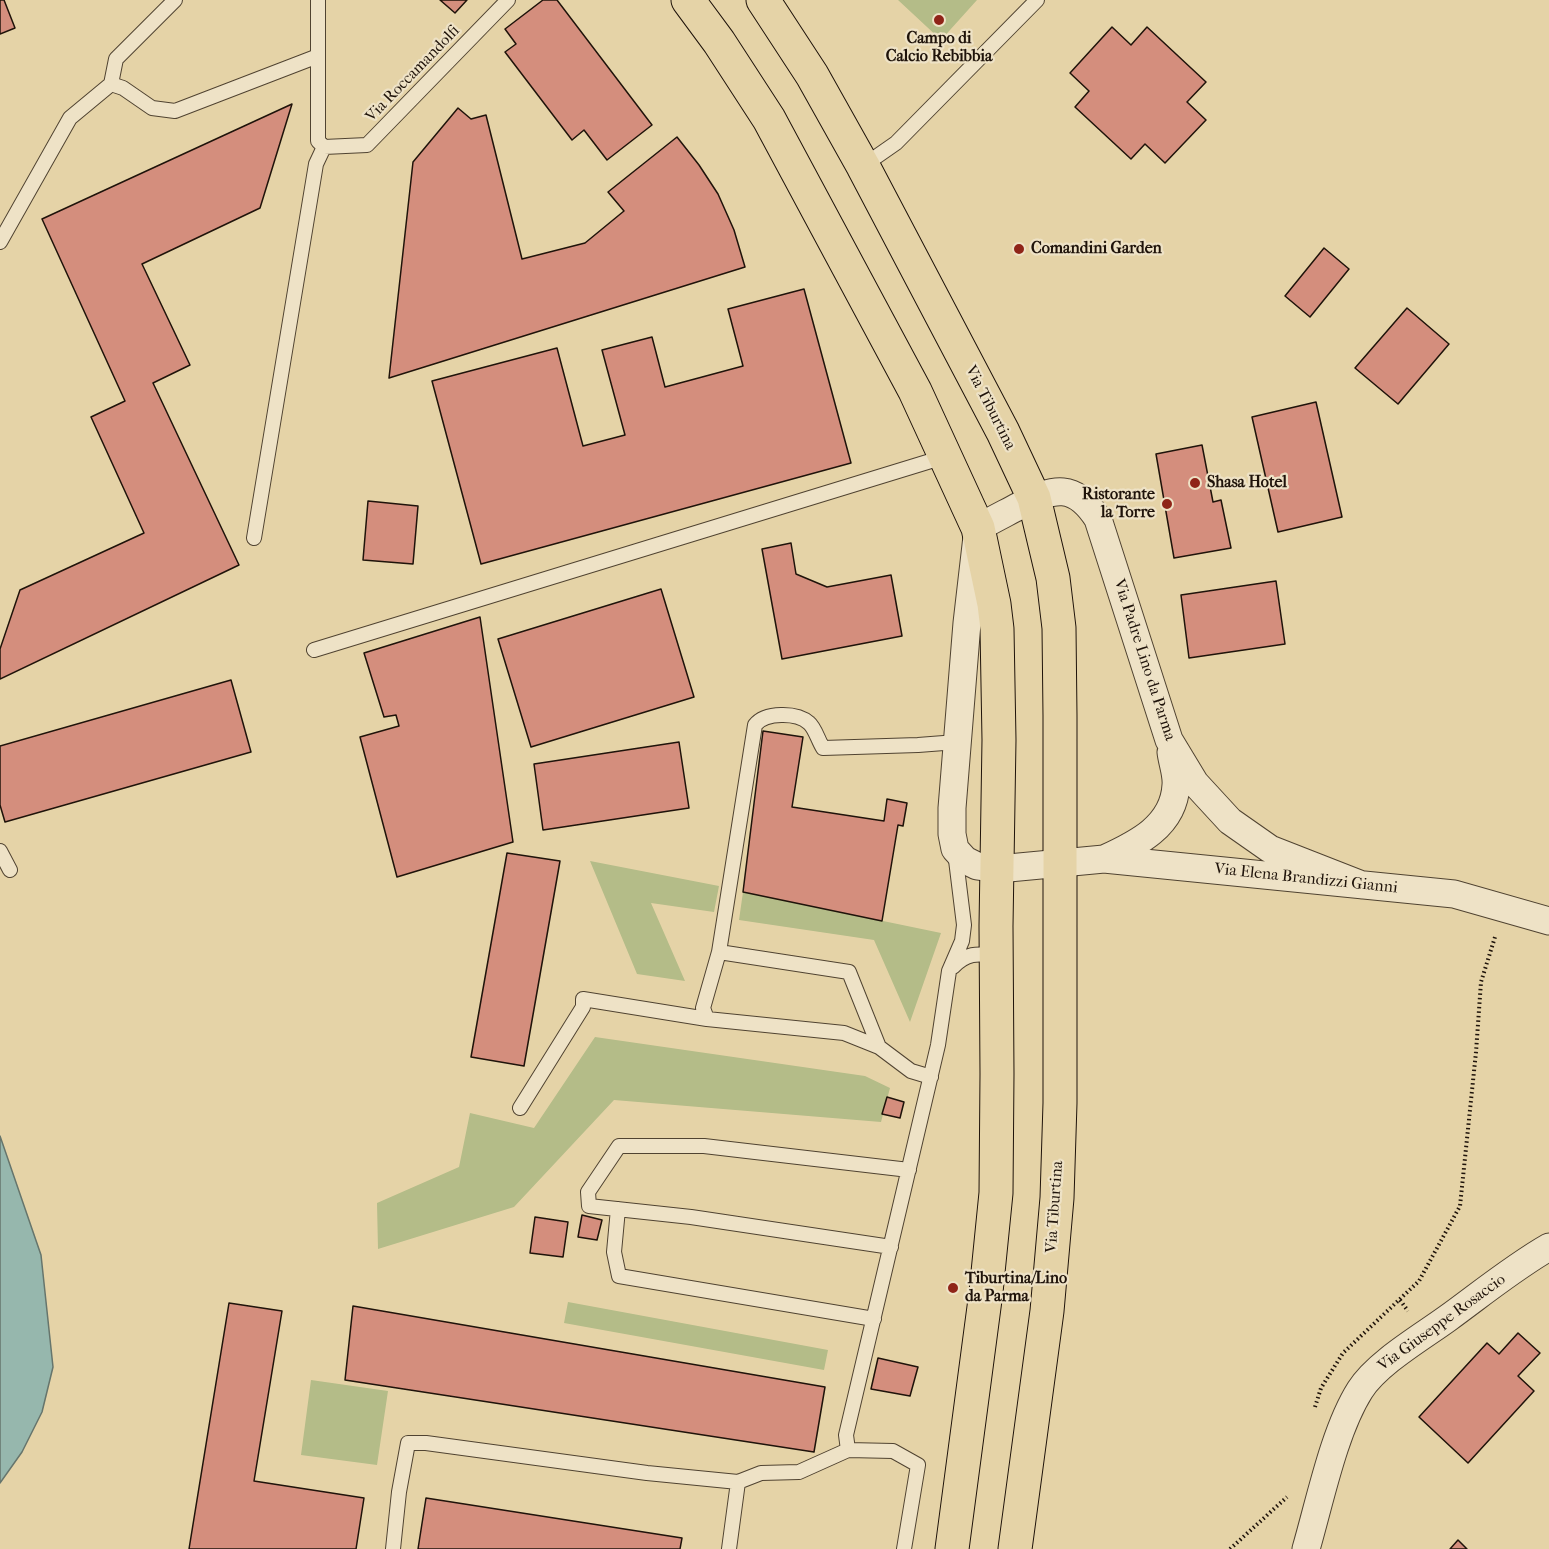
<!DOCTYPE html>
<html>
<head>
<meta charset="utf-8">
<style>
  body { margin:0 }
  canvas { display:block; background:#e5d3a7 }
</style>
</head>
<body>
<canvas width="1549" height="1549"></canvas>
<script>
const ctx = document.querySelector('canvas').getContext('2d');
ctx.lineJoin = 'round';
function fillPath(path, color) { ctx.fillStyle = color; ctx.fill(path, 'evenodd'); }
function stroke(path, color, width, dash) { ctx.strokeStyle = color; ctx.lineWidth = width; ctx.lineCap = dash ? 'butt' : 'round'; ctx.setLineDash(dash || []); ctx.stroke(path); }
function label(font, color, halo, rows, align = 'center') {
  ctx.font = font + ' "IM FELL French Canon",serif'; ctx.lineWidth = 4.5; ctx.setLineDash([]); ctx.textBaseline = 'middle'; ctx.strokeStyle = halo; ctx.fillStyle = color; for (const [text, x, y, turn = 0] of rows) {
    ctx.save(); ctx.translate(x, y); ctx.rotate((+turn || 0) * Math.PI / 180); ctx.textAlign = isNaN(turn) ? turn : align; if (halo) ctx.strokeText(text, 0, 0); ctx.fillText(text, 0, 0); ctx.restore();
  }
}
const green = new Path2D(`
  M898 0H977L941 40Z
  M590 861 719 886 714 912 651 903 685 981 637 974Z
  M743 892 941 933 910 1022 874 940 739 920Z
  M595 1037 865 1076 890 1088 881 1122 614 1100 514 1207 378 1249 377 1203 459 1167 470 1113 534 1128Z
  M568 1302 828 1350 824 1370 564 1323Z
  M311 1380 388 1391 377 1465 301 1455Z`);
const water = new Path2D(`
  M0 1136 41 1255 53 1367 42 1412 22 1452 0 1483Z`);
const building = new Path2D(`
  M0 0H4L15 28 0 34Z
  M440 0H467L455 13Z
  M543 0H557L652 125 607 160 584 130 572 140 505 52 516 44 505 29Z
  M1112 27 1131 45 1147 27 1206 82 1187 102 1206 120 1165 163 1145 144 1131 159 1075 107 1089 91 1070 73Z
  M292 104 260 208 142 264 190 365 153 383 239 565 0 679V649L20 590 144 533 91 417 125 401 42 219Z
  M458 108 471 119 486 115 522 259 585 243 624 211 608 192 677 137 699 165 718 194 734 230 745 267 389 378 413 162Z
  M1324 248 1349 269 1310 317 1285 296Z
  M804 289 851 463 481 564 432 381 557 348 583 446 625 435 602 350 652 337 665 387 743 366 728 309Z
  M1407 308 1449 344 1398 404 1355 368Z
  M1316 402 1342 517 1278 532 1252 417Z
  M1202 445 1213 502 1221 500 1231 548 1174 558 1156 454Z
  M368 501 418 506 413 564 363 560Z
  M791 543 796 574 827 587 891 575 902 636 782 659 762 549Z
  M1276 581 1285 644 1189 658 1181 595Z
  M661 589 694 697 531 747 498 639Z
  M480 617 513 842 397 877 360 737 399 726 396 715 384 717 364 653Z
  M231 680 251 752 5 822 0 805V746Z
  M763 731 803 737 792 807 884 821 887 799 907 803 903 826 898 825 882 921 743 892Z
  M679 742 689 808 543 830 534 764Z
  M507 853 560 861 524 1066 471 1057Z
  M887 1097 904 1102 900 1118 882 1114Z
  M582 1215 602 1220 597 1240 578 1237Z
  M535 1217 568 1222 563 1257 530 1253Z
  M229 1303 282 1311 254 1481 364 1498 356 1549H189Z
  M353 1306 825 1387 814 1452 345 1380Z
  M1518 1333 1540 1353 1518 1376 1534 1391 1468 1463 1419 1417 1487 1343 1499 1354Z
  M878 1358 918 1367 910 1396 871 1389Z
  M426 1498 682 1538 680 1549H418Z
  M1458 1540 1467 1549H1450Z`);
const path = new Path2D(`
  M1400 1300 1408 1311
  M1315 1407 1321 1388 1343 1353 1419 1281 1460 1206 1476 1052 1481 982 1495 937
  M1230 1549 1287 1497`);
const lane = new Path2D(`
  M175 0 116 59 111 84 123 88 152 108 175 111 318 56
  M318 0V141L324 147 367 145 508 0
  M863 166 896 143 1037 0
  M0 242 70 118 111 84
  M254 538 316 164 324 147
  M314 650 947 456
  M0 851 10 870
  M719 952 755 725C765 712 797 712 809 723 815 728 818 740 823 748L918 745 957 742
  M953 967C966 953 977 953 996 956
  M879 1047 844 1033 707 1019 703 1008 719 952 849 972 879 1047 911 1071 931 1077
  M520 1108 583 1007V999L707 1019
  M618 1209 614 1252 619 1276 874 1319
  M891 1247 691 1217 589 1206 588 1192 619 1146H704L909 1170
  M848 1450 846 1435 938 1045 949 971 962 941 964 925 955 852
  M738 1482 761 1473 799 1472 848 1450 893 1451 918 1465 904 1549
  M393 1549 399 1492 408 1443H426L647 1473 738 1482 729 1549`);
const street = new Path2D(`
  M1104 859C1137 844 1174 826 1176 785 1177 774 1172 762 1171 752
  M1362 885 1270 849 1230 821 1195 783 1169 740 1098 519C1075 483 1054 487 1019 506 1006 513 992 520 978 528L967 623 952 808V834L955 849 965 860 977 866 998 869 1104 859 1454 894 1549 921
  M1306 1549C1320 1501 1334 1431 1360 1390 1377 1363 1422 1337 1448 1318 1481 1294 1514 1267 1549 1247`);
const primary = new Path2D(`
  M688 0 719 42 769 119 915 391 978 528 994 604 997 629 999 740 996 926 997 1074 996 1193 986 1292 952 1549
  M763 0 812 75 863 166 1003 432 1034 498 1053 578 1059 628 1060 716V1103L1057 1198 1047 1311 1015 1549`);
const markers = [
  [939,20,6,"#8f2418"],
  [1019,249,6,"#8f2418"],
  [1195,483,6,"#8f2418"],
  [1167,504,6,"#8f2418"],
  [953,1288,6,"#8f2418"]
];
const poiNames = [
  ["Campo di",939,39,"center"],
  ["Calcio Rebibbia",939,57,"center"],
  ["Comandini Garden",1031,249],
  ["Shasa Hotel",1207,483],
  ["Ristorante",1155,495,"right"],
  ["la Torre",1155,513,"right"],
  ["Tiburtina/Lino",965,1279],
  ["da Parma",965,1297]
];
const streetNames = [
  ["Via Roccamandolfi",413,74,-46],
  ["Via Tiburtina",990,408,63],
  ["Via Padre Lino da Parma",1144,660,72],
  ["Via Elena Brandizzi Gianni",1306,879,6],
  ["Via Tiburtina",1055,1207,-86],
  ["Via Giuseppe Rosaccio",1442,1323,-36]
];
fillPath(green, '#b4bc88');
fillPath(water, '#96b7ad');
stroke(water, '#66756c', 1.5);
fillPath(building, '#d48e7d');
stroke(building, '#1f130a', 1.5);
stroke(lane, '#504331', 16);
stroke(street, '#504331', 29);
stroke(primary, '#1f130a', 35);
stroke(path, '#1f130a', 4, [1.5, 3]);
stroke(lane, '#eee2c6', 14);
stroke(street, '#eee2c6', 27);
stroke(primary, '#e5d3a7', 33);
for (const [x, y, r, color] of markers) { const dot = new Path2D(); dot.arc(x, y, r, 0, 2 * Math.PI); ctx.fillStyle = color; ctx.fill(dot); stroke(dot, '#eee2c6', 2); }
label('bold 16px', '#1f130a', '#eee2c6', poiNames, 'left');
label('16px', '#1f130a', '#eee2c6', streetNames);
</script>
</body>
</html>
